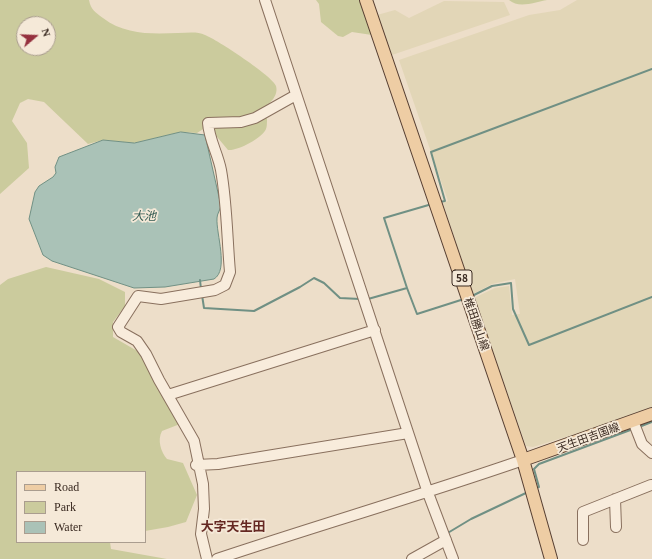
<!DOCTYPE html>
<html>
<head>
<meta charset="utf-8">
<style>
  body { margin:0 }
  #map { position:relative; width:652px; height:559px; overflow:hidden; background:#eddec9; font-family:Georgia,serif }
  canvas { display:block }
  .legend { position:absolute; left:16px; top:471px; width:130px; height:72px; box-sizing:border-box; background:#f5e9d8; border:1px solid #aa9d8f; margin:0; padding:5px 7px; list-style:none; font-size:12px; color:#3a2a21 }
  .legend li { display:flex; align-items:center; gap:8px; height:20px }
  .legend b { width:20px; border:1px solid #aa9d8f }
  .north { position:absolute; left:16px; top:16px; width:40px; height:40px; box-sizing:border-box; background:#f5e9d8; border:1px solid #aa9d8f; border-radius:50%; rotate:71deg; font-size:11px; font-weight:700; line-height:16px; text-align:center; color:#3a2a21 }
  .north::after { content:''; display:block; margin:auto; width:14px; height:18px; background:#95313e; clip-path:polygon(50% 0,100% 100%,50% 72%,0 100%) }
</style>
</head>
<body>
<div id="map">
<canvas width="652" height="559"></canvas>
<ul class="legend">
<li><b style="height:5px;background:#eecda4"></b>Road</li>
<li><b style="height:11px;background:#cbcb9d"></b>Park</li>
<li><b style="height:11px;background:#aac2b7"></b>Water</li>
</ul>
<div class="north">N</div>
</div>
<script>
const ctx = document.querySelector('canvas').getContext('2d');
ctx.lineJoin = 'round';
function fillPath(path, color) { ctx.fillStyle = color; ctx.fill(path, 'evenodd'); }
function stroke(path, color, width, dash) { ctx.strokeStyle = color; ctx.lineWidth = width; ctx.lineCap = dash ? 'butt' : 'round'; ctx.setLineDash(dash || []); ctx.stroke(path); }
function label(font, color, halo, rows, align = 'center') {
  ctx.font = font + ' Georgia,"Noto Sans JP",serif'; ctx.lineWidth = 3.5; ctx.setLineDash([]); ctx.textBaseline = 'middle'; ctx.strokeStyle = halo; ctx.fillStyle = color; for (const [text, x, y, turn = 0] of rows) {
    ctx.save(); ctx.translate(x, y); ctx.rotate((+turn || 0) * Math.PI / 180); ctx.textAlign = isNaN(turn) ? turn : align; if (halo) ctx.strokeText(text, 0, 0); ctx.fillText(text, 0, 0); ctx.restore();
  }
}
const farmland = new Path2D(`
  M577 0H652V407L630 417 533 447 526 446 474 298 495 288 509 286 512 315 520 314 515 279 492 284 473 294 443 203 448 201 399 60 529 15 560 10Z
  M444 1 504 2 510 15 392 55 377 15 395 10 409 18Z`);
const green = new Path2D(`
  M0 0H89C91 10 95 12 103 18 125 35 152 34 178 33 187 33 197 31 205 35 216 39 274 77 276 86 279 97 268 104 262 110L267 119C267 122 267 127 266 129 262 138 238 151 228 150L208 126 197 133 181 132 134 143 103 140 88 144 44 102 28 99 20 103 12 121 27 143 29 168 0 194ZM24 24H48V48H24Z
  M316 0H360L372 35 352 32 343 37 338 36 321 22 319 4Z
  M509 0H547C535 2 519 9 509 0Z
  M46 267 99 279 125 292V306L113 322V337L139 352 180 424 162 431C157 440 161 452 167 459L183 463 197 495 186 522 168 527 145 531V472H17V542H110L111 549 167 559H0V285L8 279Z`);
const water = new Path2D(`
  M181 132 205 135 221 206C220 210 217 214 217 218 216 234 229 270 214 279L165 287 134 288 52 261 43 255 29 219 35 192 39 186 53 177 56 173 55 167 59 157 103 140 134 143Z`);
const stream = new Path2D(`
  M440 202 445 201 431 152 652 69
  M200 280 201 289
  M407 288 417 314 464 299
  M202 295 204 308 254 311 300 287 314 278 324 283 340 298 360 299
  M472 296 492 286 511 283 513 309 529 345 652 297
  M368 299 407 288 384 218 432 204
  M639 427 652 422
  M536 488 539 487 534 469 539 464 633 429
  M446 534 471 519 528 492`);
const minor = new Path2D(`
  M265 0 428 493 453 559
  M168 395 375 330
  M633 421 642 444 652 453
  M196 465 218 464 408 433
  M615 499 616 527
  M583 540V512L651 485
  M207 559 201 534 204 509 203 484 194 441 159 380 146 354 137 341 121 332 118 327 138 296 161 299 215 290 225 285 230 272C227 238 227 204 221 170 218 154 209 139 208 123L241 122 255 118 296 95
  M217 559C319 525 422 495 523 460
  M412 559 446 540`);
const major = new Path2D(`
  M366 0 523 460 551 559
  M523 460 652 414`);
const shields = [
  [462,278,20]
];
const shieldNames = [
  ["58",462,278]
];
const streetNames = [
  ["椎田勝山線",477,324,71],
  ["天生田吉国線",588,437,-20]
];
const waterNames = [
  ["大池",144,215]
];
const quarterNames = [
  ["大字天生田",233,526]
];
fillPath(farmland, '#e2d6b7');
fillPath(green, '#cbcb9d');
fillPath(water, '#aac2b7');
stroke(water, '#709084', 1);
stroke(stream, '#709084', 2);
stroke(minor, '#89705e', 12);
stroke(major, '#573f32', 14);
stroke(minor, '#f8ecdc', 10);
stroke(major, '#eecda4', 12);
for (const [x, y, w] of shields) { const box = new Path2D(); box.roundRect(x - w / 2, y - 8, w, 16, 3); ctx.fillStyle = '#f5e9d8'; ctx.fill(box); stroke(box, '#3a2a21', 1); }
label('bold 10px', '#3a2a21', null, shieldNames);
label('11px', '#3a2a21', '#f5e9d8', streetNames);
label('italic 12px', '#315951', '#f5e9d8', waterNames);
label('bold 13px', '#652822', '#f5e9d8', quarterNames);
</script>
</body>
</html>
